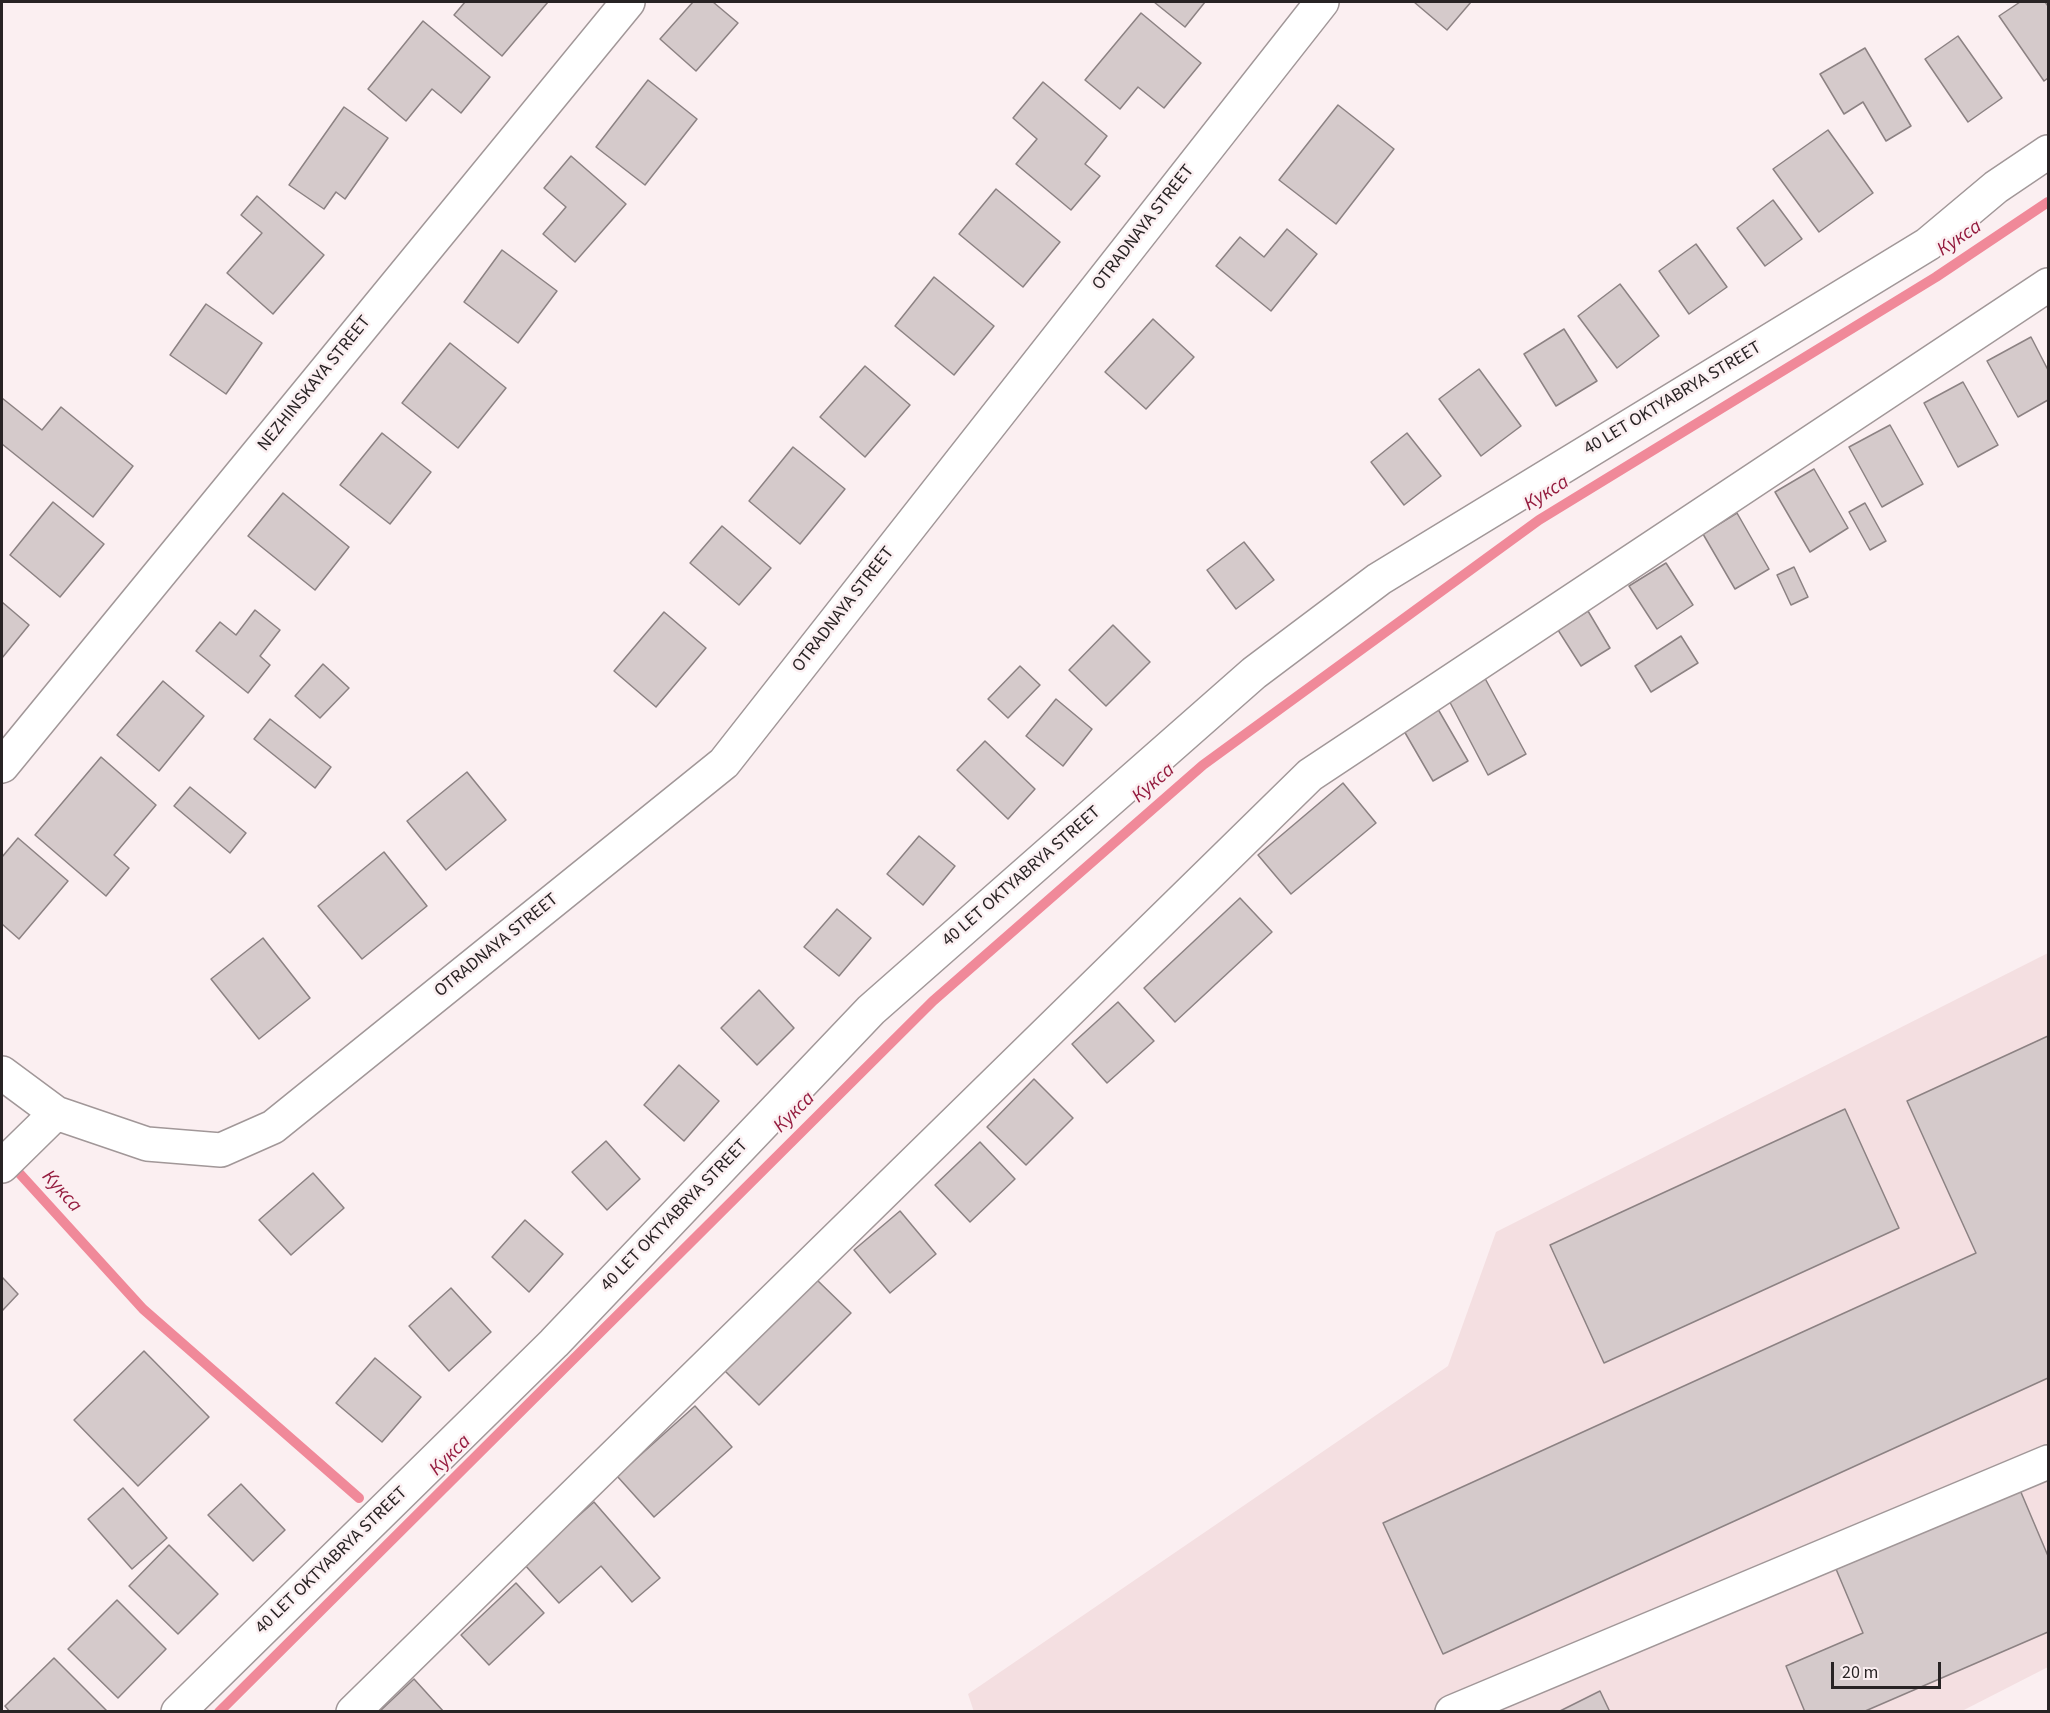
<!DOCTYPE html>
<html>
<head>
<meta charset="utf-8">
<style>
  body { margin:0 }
  #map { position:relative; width:2050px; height:1713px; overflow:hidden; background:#fbeff1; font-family:"Source Sans 3",sans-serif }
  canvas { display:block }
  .frame { position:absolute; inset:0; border:3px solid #282324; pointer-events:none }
  .scale { position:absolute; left:1831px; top:1662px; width:110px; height:27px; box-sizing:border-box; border:3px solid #282324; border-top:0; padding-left:8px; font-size:18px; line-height:21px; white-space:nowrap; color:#282324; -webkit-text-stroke:4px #fbeff1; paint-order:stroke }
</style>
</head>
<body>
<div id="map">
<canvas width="2050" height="1713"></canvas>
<div class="frame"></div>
<div class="scale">20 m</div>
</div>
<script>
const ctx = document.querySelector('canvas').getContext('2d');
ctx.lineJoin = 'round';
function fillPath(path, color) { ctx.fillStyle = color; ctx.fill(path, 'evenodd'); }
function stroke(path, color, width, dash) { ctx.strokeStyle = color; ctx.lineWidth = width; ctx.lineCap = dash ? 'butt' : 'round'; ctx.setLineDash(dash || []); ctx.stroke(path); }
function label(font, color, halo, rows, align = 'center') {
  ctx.font = font + ' "Source Sans 3",sans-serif'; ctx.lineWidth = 5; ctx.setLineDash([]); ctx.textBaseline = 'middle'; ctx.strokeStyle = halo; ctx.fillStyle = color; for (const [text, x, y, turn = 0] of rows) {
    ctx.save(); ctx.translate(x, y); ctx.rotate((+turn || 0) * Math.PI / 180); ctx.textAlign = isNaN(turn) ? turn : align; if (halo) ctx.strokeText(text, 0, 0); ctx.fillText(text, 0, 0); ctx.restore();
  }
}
const built = new Path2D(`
  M2048 953V1667L1960 1712H974L968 1694 1448 1366 1496 1232Z`);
const stream = new Path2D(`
  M10 1163 143 1309 359 1498
  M219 1712 933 1001 1203 765 1539 520 1936 277 2048 202`);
const building = new Path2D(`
  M465 2H548L502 56 454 15Z
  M693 2H713L738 23 696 71 660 39Z
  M1154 2H1205L1185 27Z
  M1414 2H1471L1447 30Z
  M2020 2H2045L2048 6V78L2044 81 1999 16Z
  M1141 13 1201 63 1164 108 1138 87 1120 109 1085 80Z
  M423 21 490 77 461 113 432 89 406 121 368 89Z
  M1958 36 2002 98 1968 122 1925 59Z
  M1865 48 1911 126 1886 141 1863 102 1844 114 1820 74Z
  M648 80 697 119 645 185 596 147Z
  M1043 82 1107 136 1085 164 1100 176 1071 210 1016 164 1037 139 1013 118Z
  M1338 105 1394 149 1336 224 1279 180Z
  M344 107 388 138 345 199 336 192 324 209 289 185Z
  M1828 130 1873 193 1819 232 1773 169Z
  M571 156 626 204 575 262 543 234 566 207 544 188Z
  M996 189 1060 242 1023 287 959 234Z
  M257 196 324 255 273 314 227 273 262 233 241 215Z
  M1773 200 1802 239 1765 266 1737 228Z
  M1287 229 1317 254 1271 311 1216 266 1240 237 1264 257Z
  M1696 244 1727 287 1689 314 1659 271Z
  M502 250 557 291 518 343 464 302Z
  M934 277 994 326 954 375 895 326Z
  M1620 284 1659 336 1617 368 1578 316Z
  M206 304 262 343 226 394 170 355Z
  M1153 319 1194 357 1146 409 1105 372Z
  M1564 329 1597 381 1556 406 1524 354Z
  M2031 337 2048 370V400L2018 417 1987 361Z
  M450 343 506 388 458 448 402 403Z
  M865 366 910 405 865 457 820 417Z
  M1479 369 1521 426 1481 456 1439 399Z
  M1963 382 1998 445 1958 467 1924 403Z
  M2 398 42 430 61 407 133 466 93 517 2 444Z
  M1890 425 1923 484 1882 507 1849 447Z
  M382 433 431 472 390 524 340 485Z
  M1407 433 1441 476 1404 505 1371 462Z
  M793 447 845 489 800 544 749 501Z
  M1814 469 1848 528 1810 552 1775 492Z
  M283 493 349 547 315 590 248 536Z
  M53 502 104 544 60 597 10 555Z
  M1865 503 1886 541 1870 550 1849 512Z
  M1737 513 1769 569 1735 589 1703 534Z
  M722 526 771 568 739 605 690 563Z
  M1244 542 1274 580 1236 609 1207 570Z
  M1666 563 1693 605 1657 629 1629 586Z
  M1794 567 1808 597 1791 605 1777 575Z
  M2 602 29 625 2 658Z
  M255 610 280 630 260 656 270 665 248 693 196 651 220 622 236 635Z
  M1588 611 1610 648 1581 666 1558 630Z
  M664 612 706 648 656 707 614 671Z
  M1113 625 1150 662 1106 706 1069 670Z
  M1681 636 1698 663 1651 692 1635 666Z
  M323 664 349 688 320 718 295 696Z
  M1020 666 1040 685 1008 718 988 699Z
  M1481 671 1526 754 1488 775 1444 691Z
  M163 681 204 716 159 771 117 735Z
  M1056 699 1092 729 1063 766 1026 736Z
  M1435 704 1468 761 1433 781 1400 724Z
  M270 719 331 767 315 788 254 739Z
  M985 741 1035 789 1008 819 957 770Z
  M101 757 156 805 114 855 129 868 106 896 35 835Z
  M467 772 506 820 446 870 407 821Z
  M1343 783 1376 823 1291 894 1258 855Z
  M190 787 246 833 230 853 174 806Z
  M919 836 955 866 923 905 887 874Z
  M18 838 68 881 19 939 2 924V857Z
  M384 852 427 906 362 959 318 906Z
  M1240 898 1272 932 1175 1022 1144 988Z
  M837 909 871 938 839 976 804 947Z
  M263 938 310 998 259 1039 211 979Z
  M759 990 794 1028 757 1065 721 1028Z
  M1118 1002 1154 1041 1107 1083 1072 1044Z
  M2048 1036V1378L1443 1654 1383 1523 1976 1253 1907 1101Z
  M679 1065 719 1101 684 1141 644 1105Z
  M1034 1079 1073 1118 1026 1165 987 1127Z
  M1845 1109 1899 1228 1604 1363 1550 1245Z
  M606 1141 640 1179 607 1210 572 1172Z
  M980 1142 1015 1179 970 1222 935 1185Z
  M313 1173 344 1208 291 1255 259 1220Z
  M900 1211 936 1254 890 1293 854 1250Z
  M525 1220 563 1254 529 1292 492 1257Z
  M2 1277 18 1294 2 1311Z
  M817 1280 851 1313 759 1405 725 1371Z
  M451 1288 491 1332 449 1371 409 1326Z
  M144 1351 209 1417 138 1486 74 1420Z
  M375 1358 421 1397 382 1442 336 1403Z
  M695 1406 732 1447 654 1517 617 1476Z
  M241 1484 285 1530 253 1561 208 1515Z
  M123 1488 167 1538 132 1569 88 1519Z
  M2020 1490 2048 1556V1632L1863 1712H1805L1786 1666 1863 1633 1836 1569Z
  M594 1502 660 1578 632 1602 601 1566 559 1603 524 1564Z
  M169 1545 218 1594 178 1634 129 1586Z
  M516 1583 544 1613 489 1665 461 1635Z
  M117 1600 166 1649 118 1698 68 1649Z
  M54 1658 107 1711 106 1712H10L5 1706Z
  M414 1679 444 1712H379Z
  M1600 1691 1610 1712H1558Z`);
const minor = new Path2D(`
  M2 766 628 2
  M2 1073 56 1113 147 1144 221 1150 273 1127 724 763 1322 2
  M2 1166 56 1113
  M178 1712 554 1343 871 1010 1254 673 1379 579 1928 244 1996 187 2048 152
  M353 1712 1310 775 2048 285
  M1452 1712 2048 1462`);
const streetNames = [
  ["OTRADNAYA STREET",1144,228,-52],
  ["NEZHINSKAYA STREET",315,384,-51],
  ["40 LET OKTYABRYA STREET",1673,399,-31],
  ["OTRADNAYA STREET",844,610,-52],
  ["40 LET OKTYABRYA STREET",1022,877,-41],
  ["OTRADNAYA STREET",497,946,-39],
  ["40 LET OKTYABRYA STREET",675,1216,-46],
  ["40 LET OKTYABRYA STREET",332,1561,-44]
];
const waterNames = [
  ["Кукса",1960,239,-34],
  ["Кукса",1547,494,-32],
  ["Кукса",1154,784,-41],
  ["Кукса",795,1113,-45],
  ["Кукса",61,1192,48],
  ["Кукса",451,1456,-45]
];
fillPath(built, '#f4dfe1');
stroke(stream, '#f08999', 10);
fillPath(building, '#d5cacb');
stroke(building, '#8c8283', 1.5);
stroke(minor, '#a19798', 36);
stroke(minor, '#fff', 33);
label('18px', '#282324', '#fbeff1', streetNames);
label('italic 20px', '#951c3f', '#fbeff1', waterNames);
</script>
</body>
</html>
